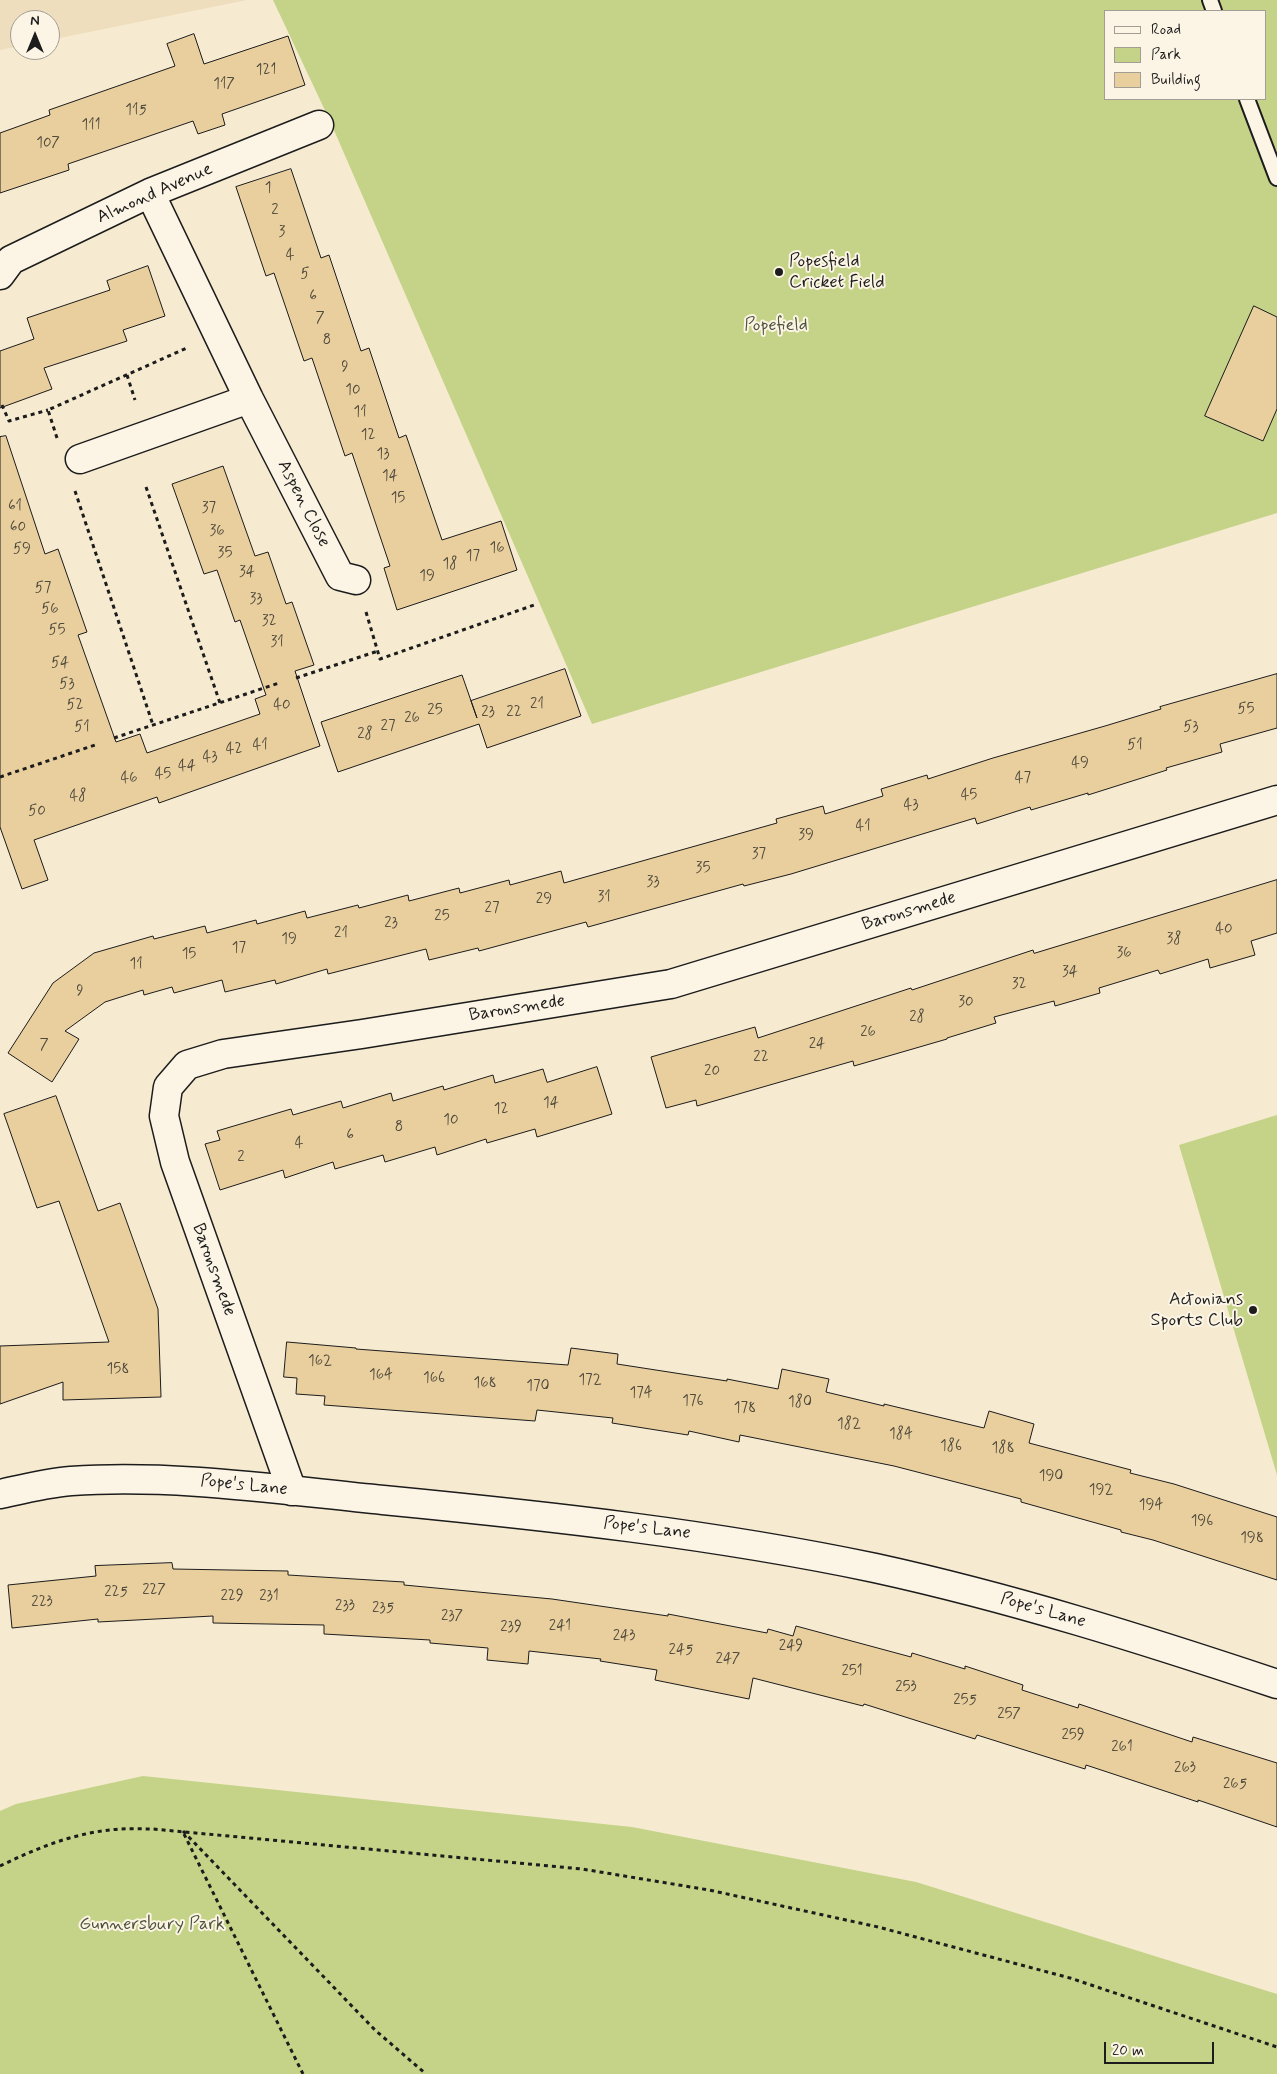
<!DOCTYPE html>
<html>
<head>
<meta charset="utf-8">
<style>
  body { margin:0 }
  #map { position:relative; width:1277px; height:2074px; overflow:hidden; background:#f6ead0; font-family:Mynerve,sans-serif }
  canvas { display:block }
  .legend { position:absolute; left:1104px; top:10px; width:162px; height:90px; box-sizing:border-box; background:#fcf5e5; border:1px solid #a29e95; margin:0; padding:6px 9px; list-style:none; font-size:15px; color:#1c1c1c }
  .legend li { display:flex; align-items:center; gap:10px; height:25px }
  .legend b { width:25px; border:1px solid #a29e95 }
  .north { position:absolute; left:10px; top:10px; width:50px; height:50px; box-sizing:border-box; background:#fcf5e5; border:1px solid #a29e95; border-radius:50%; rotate:0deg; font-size:14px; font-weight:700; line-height:20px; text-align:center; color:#1c1c1c }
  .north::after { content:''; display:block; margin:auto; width:18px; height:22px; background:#1c1c1c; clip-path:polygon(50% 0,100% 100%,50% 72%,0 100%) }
  .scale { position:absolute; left:1104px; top:2042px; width:110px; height:22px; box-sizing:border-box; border:2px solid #1c1c1c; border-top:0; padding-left:6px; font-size:15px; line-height:18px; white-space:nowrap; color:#1c1c1c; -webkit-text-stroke:4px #fcf5e5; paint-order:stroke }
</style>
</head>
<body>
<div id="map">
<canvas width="1277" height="2074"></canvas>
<ul class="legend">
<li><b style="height:6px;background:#fcf5e5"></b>Road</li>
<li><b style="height:14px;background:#c4d387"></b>Park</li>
<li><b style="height:14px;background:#e9cf9e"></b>Building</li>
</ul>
<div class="north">N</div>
<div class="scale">20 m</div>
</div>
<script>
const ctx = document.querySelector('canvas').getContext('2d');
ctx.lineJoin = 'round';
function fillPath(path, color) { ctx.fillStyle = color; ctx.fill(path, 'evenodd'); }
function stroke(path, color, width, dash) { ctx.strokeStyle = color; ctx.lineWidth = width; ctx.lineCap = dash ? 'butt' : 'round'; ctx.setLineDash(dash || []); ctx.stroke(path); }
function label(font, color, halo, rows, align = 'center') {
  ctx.font = font + ' Mynerve,sans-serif'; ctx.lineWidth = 4; ctx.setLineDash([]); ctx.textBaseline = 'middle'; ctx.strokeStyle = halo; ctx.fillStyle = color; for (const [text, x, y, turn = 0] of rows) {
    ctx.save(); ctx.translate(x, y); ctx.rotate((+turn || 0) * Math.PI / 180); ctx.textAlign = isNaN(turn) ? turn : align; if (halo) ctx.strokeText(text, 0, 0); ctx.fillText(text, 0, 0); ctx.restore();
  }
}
const built = new Path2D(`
  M0 0H247L50 40V20H20V46L0 50Z`);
const green = new Path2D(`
  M273 0H1277V513L592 724 330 121ZM1106 11H1266V99H1106Z
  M1277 1115V1475L1179 1145Z
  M143 1776 632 1827 916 1882 1277 1994V2074H0V1811L16 1804Z`);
const building = new Path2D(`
  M194 34 204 64 288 36 305 85 222 114 225 125 198 134 193 121 68 164 69 170 0 193V133L50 115 49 110 175 66 167 44Z
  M291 169 321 258 329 255 361 351 369 348 399 438 406 435 442 540 501 521 517 570 397 610 384 568 390 566 352 453 345 456 312 358 304 361 274 273 266 276 236 187Z
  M148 266 165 316 123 330 127 341 44 368 52 389 0 408V351L34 339 27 318 110 290 107 281Z
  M1254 306 1277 317V409L1263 441 1205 416Z
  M6 436 45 554 58 549 87 632 78 635 116 742 140 734 147 753 260 714 255 699 266 695 240 620 235 622 217 570 204 574 172 484 223 466 255 556 268 552 286 604 292 602 314 665 295 671 320 746 159 803 157 797 34 840 48 880 22 889 0 827V437Z
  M565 669 581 716 487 748 479 724 338 772 321 722 462 675 477 718 471 701Z
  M1277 674V728L1220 744 1222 752 1166 768 1167 770 1088 795V793L1031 810 1030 807 977 824 975 818 791 874 744 886 743 884 588 927 586 922 479 951 478 948 429 960 426 949 328 974 327 969 276 984 275 980 225 992 222 980 174 993 172 987 144 995 143 990 105 1002 65 1031 79 1039 52 1082 8 1053 53 983 94 953 153 936 154 939 205 926 207 933 256 920 257 924 305 911 307 918 358 905 359 908 408 895 409 901 459 888 460 893 509 880 510 885 561 871 564 883 777 823 776 819 823 806 825 814 883 796 881 789 927 775 928 779 993 758 1105 726 1161 709 1160 707Z
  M1277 880V933L1251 941 1255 955 1210 968 1208 959 1160 974 1158 970 1099 988 1100 993 1055 1006 1054 1001 994 1017 996 1023 947 1038V1039L854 1066 853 1061 697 1106 696 1100 666 1108 651 1057 755 1027 758 1038 911 988 912 990 1033 950 1034 953Z
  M597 1067 612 1114 537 1137 535 1129 487 1143 486 1139 437 1155 435 1147 385 1162 383 1155 335 1169 333 1162 285 1178 283 1170 220 1190 205 1144 220 1140 217 1131 291 1109 293 1115 341 1101 343 1108 391 1093 393 1101 443 1086 444 1090 493 1075 495 1083 543 1069 547 1082Z
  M56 1096 98 1211 120 1203 158 1309 161 1397 63 1400V1382L0 1404V1346L109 1342 59 1201 37 1208 4 1114Z
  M287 1342 356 1348V1349L568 1365 571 1348 618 1354 617 1364 727 1381V1379L778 1389 782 1369 829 1379 826 1392 884 1406V1404L984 1428 989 1411 1034 1424 1029 1443 1131 1470 1130 1473 1174 1484 1277 1517V1580L1153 1540 1121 1532V1530L1021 1502V1499L975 1487 894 1466 740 1435 739 1442 689 1431 688 1435 612 1423 613 1418 537 1410 535 1421 324 1405 325 1396 296 1394 297 1378 284 1377Z
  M172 1563 173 1569 288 1571V1575L404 1582V1585L552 1599 668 1616V1614L767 1633 768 1629 793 1636 796 1626 911 1657 912 1653 965 1669V1666L1023 1685 1022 1690 1078 1708 1079 1704 1192 1742 1193 1737 1277 1763V1827L1198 1800V1802L1086 1765 1085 1769 977 1735 975 1739 864 1704 863 1706 753 1678 749 1699 655 1680 657 1670 600 1661 601 1659 529 1651 528 1664 487 1660 488 1648 430 1643V1640L324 1634V1625L213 1623V1616L98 1622V1619L12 1628 8 1585 96 1576 95 1566Z`);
const path = new Path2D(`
  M127 375 135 400
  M2 405 9 421 48 410
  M57 438 48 410 189 347
  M146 487 220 703
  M75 491 153 725
  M366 612 380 659 537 604
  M296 678 378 651
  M114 738 279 683
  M0 777 95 745
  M183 1831 375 2030 426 2074
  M184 1834 303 2074
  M0 1866C35 1849 71 1834 110 1830 124 1828 139 1829 153 1829L582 1869 709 1890 878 1927 1070 1978 1277 2047`);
const lane = new Path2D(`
  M1210 0 1214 11
  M1247 99 1277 178`);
const street = new Path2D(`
  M150 193 249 399 340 576 356 580
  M0 275 11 260 150 193 319 125
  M80 459 249 399
  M292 1491 175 1162 164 1116 168 1087 187 1065 223 1054 362 1034 671 984 1277 800`);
const secondary = new Path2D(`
  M0 1494C23 1489 47 1483 71 1481 175 1474 280 1490 383 1500 548 1516 713 1534 875 1568 1012 1598 1145 1640 1277 1684`);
const markers = [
  [779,272,5,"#1c1c1c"],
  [1253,1310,5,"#1c1c1c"]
];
const numberNames = [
  ["121",266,71],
  ["117",224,85],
  ["115",136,111],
  ["111",91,126],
  ["107",48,144],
  ["1",268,189],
  ["2",275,211],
  ["3",282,233],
  ["4",290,256],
  ["5",305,275],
  ["6",313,297],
  ["7",320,319],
  ["8",327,341],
  ["9",345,368],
  ["10",353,391],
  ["11",360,413],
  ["12",368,436],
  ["13",383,455],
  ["14",390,477],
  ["15",398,499],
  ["61",15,507],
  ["37",209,509],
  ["60",18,528],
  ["36",217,532],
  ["16",497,549],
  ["59",22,550],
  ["35",225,554],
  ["17",473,557],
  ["18",450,565],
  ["34",247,573],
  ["19",427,577],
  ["57",43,589],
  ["33",256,600],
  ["56",50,610],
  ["32",269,622],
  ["55",57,631],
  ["31",277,643],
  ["54",60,664],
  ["53",67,685],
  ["21",537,705],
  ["52",75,706],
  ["40",282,706],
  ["55",1246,710],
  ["25",435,711],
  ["23",488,713],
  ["22",514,713],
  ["26",412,719],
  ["27",388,727],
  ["51",82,728],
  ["53",1191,728],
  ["28",365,735],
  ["41",260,746],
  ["51",1135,746],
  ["42",234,750],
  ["43",210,758],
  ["49",1080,764],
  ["44",187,767],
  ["45",163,775],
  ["46",129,779],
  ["47",1023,779],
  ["45",969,796],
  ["48",78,797],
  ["43",911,806],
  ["50",37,812],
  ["41",863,827],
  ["39",806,836],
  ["37",759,855],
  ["35",703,869],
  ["33",653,883],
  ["31",604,898],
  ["29",544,900],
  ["27",492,909],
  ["25",442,917],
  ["23",391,924],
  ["40",1224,930],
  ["21",341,934],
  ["19",289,940],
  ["38",1174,940],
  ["17",239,949],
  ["36",1124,954],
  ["15",189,955],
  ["11",136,965],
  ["34",1070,973],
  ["32",1019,985],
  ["9",80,992],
  ["30",966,1003],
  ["28",917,1018],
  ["26",868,1033],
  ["24",817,1045],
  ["7",44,1046],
  ["22",761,1058],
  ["20",712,1072],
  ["14",551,1104],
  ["12",501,1110],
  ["10",451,1121],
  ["8",399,1128],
  ["6",350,1136],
  ["4",299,1144],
  ["2",241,1158],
  ["162",320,1362],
  ["158",118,1370],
  ["164",381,1376],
  ["166",434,1379],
  ["172",590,1381],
  ["168",485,1384],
  ["170",538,1387],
  ["174",641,1394],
  ["176",693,1402],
  ["180",800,1403],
  ["178",745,1409],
  ["182",849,1425],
  ["184",901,1435],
  ["186",951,1447],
  ["188",1003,1449],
  ["190",1051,1477],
  ["192",1101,1491],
  ["194",1151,1506],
  ["196",1202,1522],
  ["198",1252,1539],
  ["227",154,1591],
  ["225",116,1593],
  ["229",232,1597],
  ["231",269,1597],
  ["223",42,1603],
  ["233",345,1607],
  ["235",383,1609],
  ["237",452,1617],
  ["241",560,1627],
  ["239",511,1628],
  ["243",624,1637],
  ["249",791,1647],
  ["245",681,1651],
  ["247",728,1660],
  ["251",852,1672],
  ["253",906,1688],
  ["255",965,1701],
  ["257",1009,1715],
  ["259",1073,1736],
  ["261",1122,1748],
  ["263",1185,1769],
  ["265",1235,1785]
];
const streetNames = [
  ["Almond Avenue",155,194,-24],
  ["Aspen Close",303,504,63],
  ["Baronsmede",909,912,-17],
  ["Baronsmede",517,1009,-9],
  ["Baronsmede",213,1270,70],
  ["Pope's Lane",244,1486,6],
  ["Pope's Lane",647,1529,7],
  ["Pope's Lane",1043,1611,16]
];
const poiNames = [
  ["Popesfield",789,262],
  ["Cricket Field",789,283],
  ["Actonians",1243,1300,"right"],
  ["Sports Club",1243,1321,"right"]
];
const parkNames = [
  ["Popefield",776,326],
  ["Gunnersbury Park",152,1925]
];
fillPath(built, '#eedebe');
fillPath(green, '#c4d387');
fillPath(building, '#e9cf9e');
stroke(building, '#1c1c1c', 1);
stroke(lane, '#1c1c1c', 18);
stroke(street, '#1c1c1c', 31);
stroke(secondary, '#1c1c1c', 31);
stroke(path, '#1c1c1c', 3, [4, 4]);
stroke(lane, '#fcf5e5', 14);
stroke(street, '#fcf5e5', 28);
stroke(secondary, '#fcf5e5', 28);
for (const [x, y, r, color] of markers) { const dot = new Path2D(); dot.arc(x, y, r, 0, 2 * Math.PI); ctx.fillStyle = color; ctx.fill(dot); stroke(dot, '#fcf5e5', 2); }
label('15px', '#4f493c', null, numberNames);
label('18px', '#1c1c1c', '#fcf5e5', streetNames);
label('18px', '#1c1c1c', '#fcf5e5', poiNames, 'left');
label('18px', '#4e533c', '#fcf5e5', parkNames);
</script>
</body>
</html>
